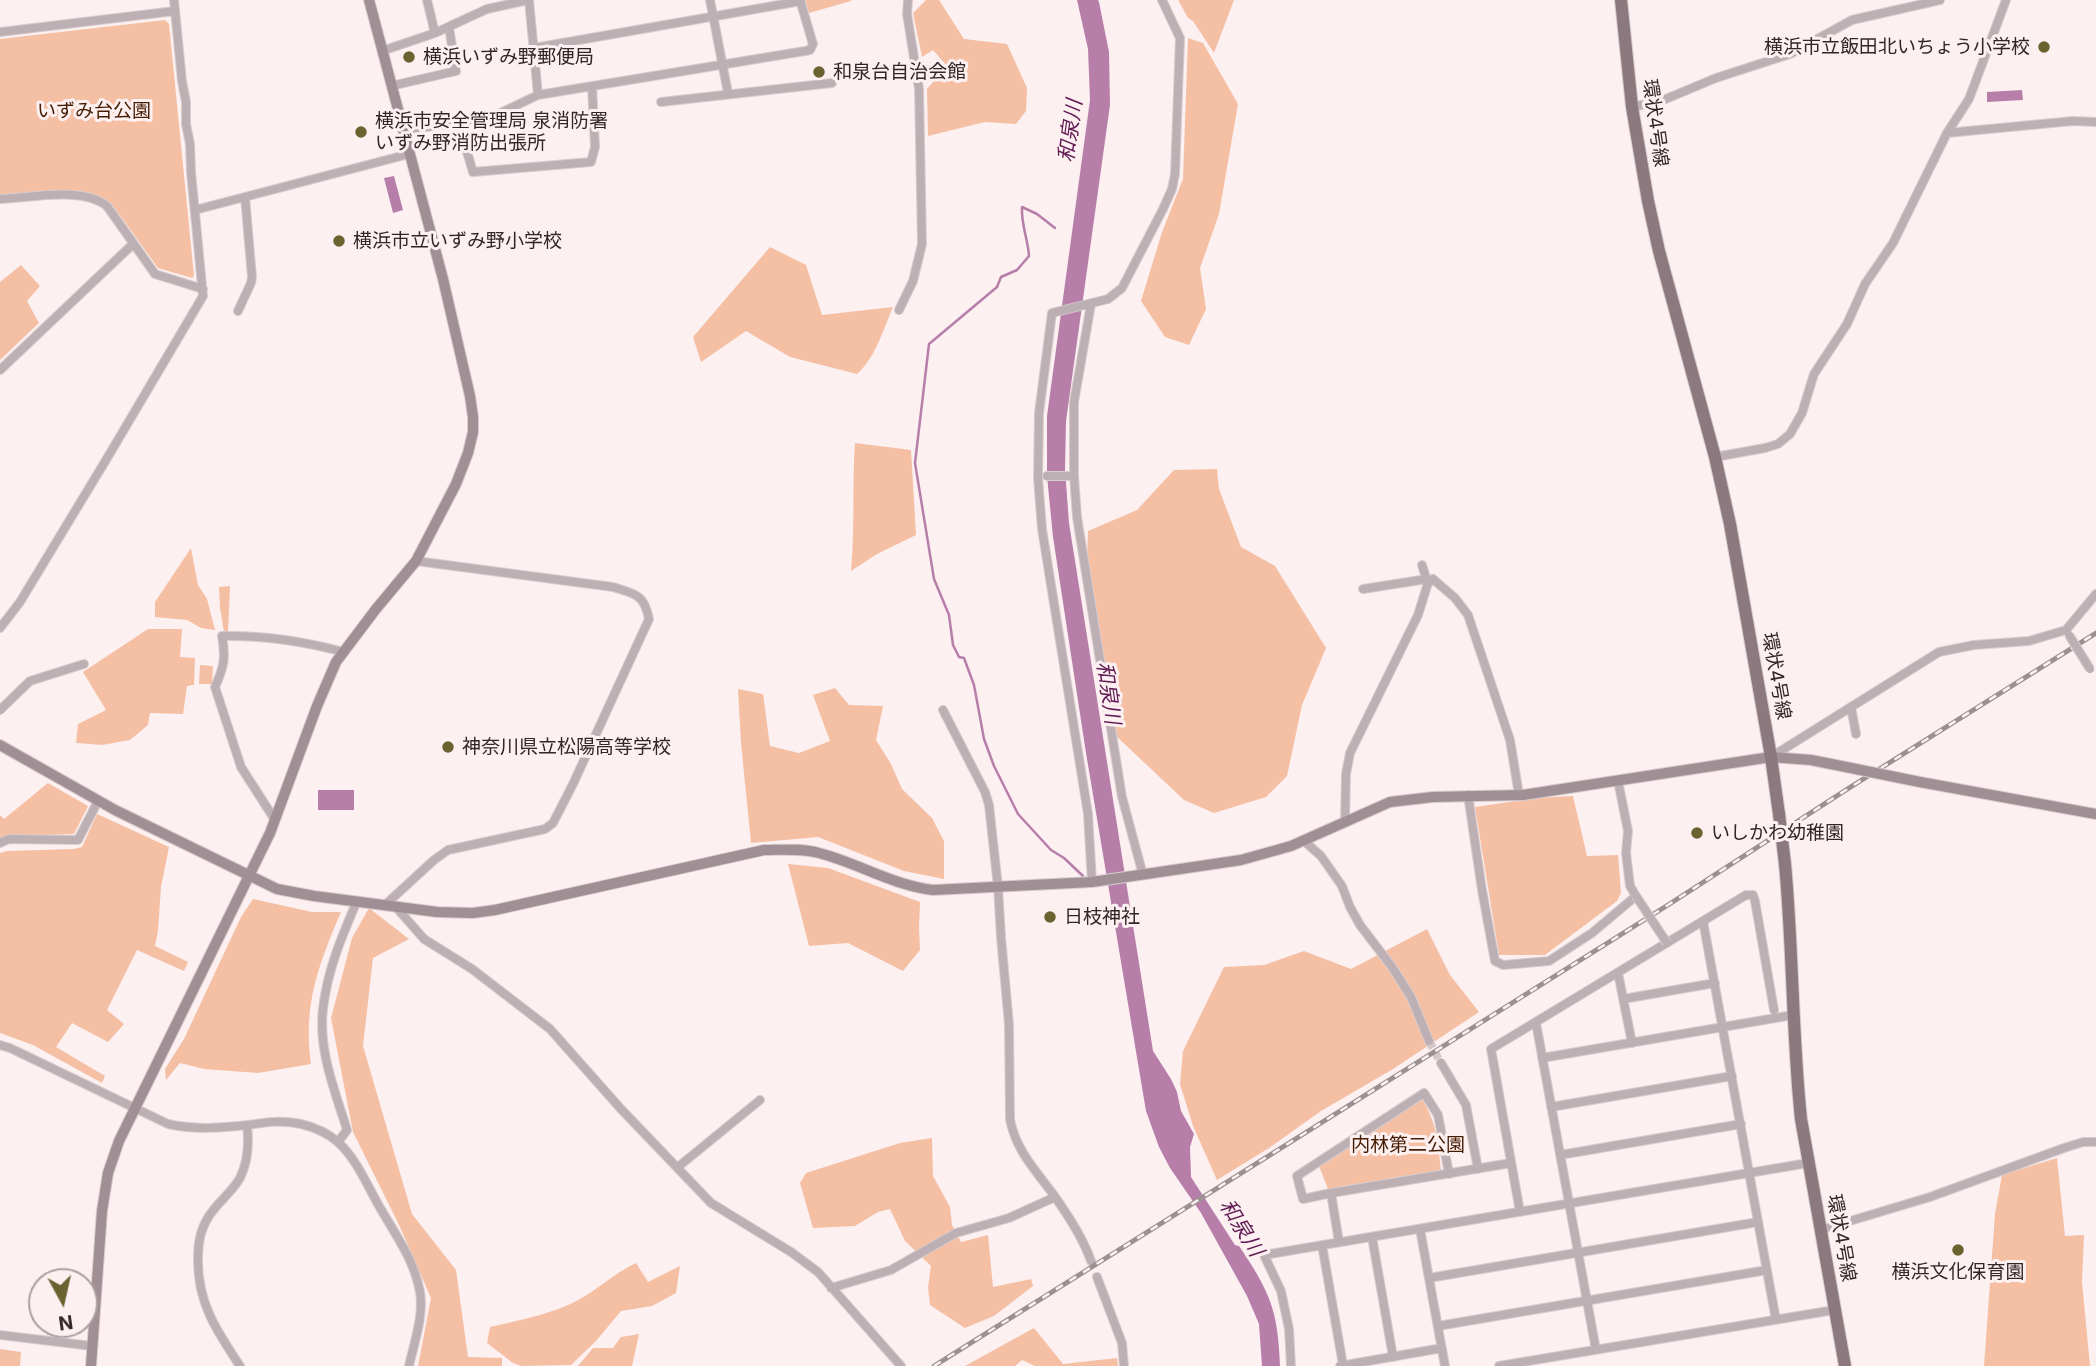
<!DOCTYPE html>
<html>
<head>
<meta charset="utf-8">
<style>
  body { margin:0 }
  #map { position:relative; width:2096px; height:1366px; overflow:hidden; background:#fcf0f1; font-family:Inter,sans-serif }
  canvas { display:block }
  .north { position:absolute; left:28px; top:1268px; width:70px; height:70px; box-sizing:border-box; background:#fcf0f1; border:2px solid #aba0a1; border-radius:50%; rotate:172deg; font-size:19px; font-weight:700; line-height:28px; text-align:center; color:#322728 }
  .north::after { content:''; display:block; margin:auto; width:24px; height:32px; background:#6a6330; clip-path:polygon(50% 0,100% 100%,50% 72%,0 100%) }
</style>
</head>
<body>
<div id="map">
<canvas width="2096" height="1366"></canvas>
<div class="north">N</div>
</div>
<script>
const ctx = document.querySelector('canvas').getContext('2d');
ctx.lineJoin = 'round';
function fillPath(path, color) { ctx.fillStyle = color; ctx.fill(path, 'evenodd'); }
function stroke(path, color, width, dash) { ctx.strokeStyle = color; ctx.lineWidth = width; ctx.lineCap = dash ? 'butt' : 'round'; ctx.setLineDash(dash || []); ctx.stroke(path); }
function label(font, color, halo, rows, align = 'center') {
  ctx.font = font + ' Inter,"Noto Sans JP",sans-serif'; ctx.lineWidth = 6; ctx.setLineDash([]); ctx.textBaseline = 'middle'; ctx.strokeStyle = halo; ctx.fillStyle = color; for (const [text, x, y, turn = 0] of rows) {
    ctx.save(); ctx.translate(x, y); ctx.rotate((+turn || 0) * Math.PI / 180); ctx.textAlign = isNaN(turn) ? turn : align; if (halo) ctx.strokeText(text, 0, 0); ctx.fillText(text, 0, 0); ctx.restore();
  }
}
const green = new Path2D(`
  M805 0H851V1L809 13Z
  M926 0H939L964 39 1007 44 1027 88 1026 111 1016 124 985 122 928 136 927 89 947 66 933 50 922 57 913 13Z
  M1178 0H1234L1214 53 1193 21 1188 18Z
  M165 20 169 24 194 276 192 278 158 268 111 203C84 182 32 195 0 194V39Z
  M1188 38 1203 43 1238 104 1219 214 1200 268 1206 309 1189 345 1165 337 1141 301 1162 232 1183 179Z
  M770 247 806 265 822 315 893 307C883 330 876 357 857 374L790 357 746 331 701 362 693 337Z
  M21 265 40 286 27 301 39 323 0 360V282Z
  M855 443 911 450 916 535 877 554 851 571C855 528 852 486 855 443Z
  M1217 469 1219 489 1241 547 1275 566 1326 648 1302 705 1287 776 1266 797 1214 813 1184 800 1115 735 1086 589 1088 531 1137 510 1174 470Z
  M191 548 198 585 207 599 215 630 201 628 187 620 155 617V602Z
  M230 586 228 632H224L220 608 219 587Z
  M148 629H182L180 657 195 658 194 685 187 686 183 714 150 713 148 725 130 740 102 745 76 743 78 724 106 710 83 672Z
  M200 665 213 666 212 684H199Z
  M835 688 849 705 883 706 876 740 891 764 902 789 932 818 944 841V879L904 871 818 837 751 843 741 743 738 689 763 694 770 746 799 753 830 741 813 695Z
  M48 783 88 806 74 834 14 836 0 840V815L4 819Z
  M1573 796 1587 856 1618 855 1621 893 1617 901 1545 955H1499L1475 807 1537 798Z
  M97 814 169 847 161 887 158 931 155 946 188 962 184 971 137 950 107 1010 124 1024 108 1042 72 1023 56 1047 105 1076 102 1083 33 1045 0 1033V853L7 851 73 849 82 847Z
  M788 864 828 868 920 902 919 927 920 950 903 971 848 943 809 946Z
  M253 899 312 912H341C318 966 303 1005 311 1064L258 1073 204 1069 180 1063 166 1080 165 1069 184 1039 241 917Z
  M369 908 409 939 373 958 363 1046 412 1214 456 1270 468 1357 502 1358V1366H418L431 1298 400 1227 353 1132 331 1018 352 938Z
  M1427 929 1450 975 1479 1012 1393 1069 1321 1111 1269 1148 1217 1180 1193 1126 1180 1084 1183 1051 1224 967 1264 965 1304 951 1351 969Z
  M1422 1099C1437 1123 1438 1143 1441 1170L1328 1189 1319 1166Z
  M932 1138 933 1176 950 1207 952 1225 961 1242 988 1235 993 1287 1031 1279 1033 1286 994 1316 965 1328 930 1305 928 1288 931 1266 905 1241 890 1209 878 1212 855 1226 813 1228 800 1183 806 1173 900 1143Z
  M2057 1158 2065 1236 2084 1235 2082 1282 2090 1366H1984L1995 1214 2002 1175Z
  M636 1263 648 1282 680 1266 676 1293 652 1306 621 1311 596 1341 571 1365 522 1366 513 1363 487 1343 490 1327C520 1320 554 1314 580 1299 599 1288 615 1273 636 1263Z
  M1034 1328 1063 1364 1117 1358 1118 1366H1035L1022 1360 1015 1366H965Z
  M639 1334 632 1366H578L593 1348H613L621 1337Z
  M0 1349 21 1352 20 1366H0Z`);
const water = new Path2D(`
  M1077 0H1098L1099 2 1109 52 1110 105 1066 421 1065 469 1069 523 1153 1051 1171 1079 1177 1092 1181 1111 1194 1134 1190 1147 1191 1177 1235 1245 1239 1246C1270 1292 1278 1310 1280 1366H1262L1259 1324 1247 1296 1201 1213 1170 1168 1159 1147 1146 1111 1086 753 1053 537 1047 476V416L1090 100 1088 49Z
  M2022 90 2023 100 1987 102V92Z
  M394 176 403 210 393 213 384 178Z
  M318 790H354V810H318Z`);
const stream = new Path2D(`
  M1055 228 1037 214 1022 207C1021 225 1028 239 1029 256L1017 270 1001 277 997 287 929 344 915 463 934 579 949 615 953 645 959 657 964 658 974 685 984 739 994 766 1018 814 1051 850 1064 858 1083 876`);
const streetTunnel = new Path2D(`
  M1429 1041 1441 1063`);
const street = new Path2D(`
  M427 0 435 33
  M529 0 538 95
  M710 0 728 93
  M0 32 175 11
  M534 48 801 1
  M382 51 435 33 487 9 528 0
  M391 86 456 71 449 27
  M661 102 832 83
  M1632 107 1661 101 1716 78 1790 54 1852 20 1940 0
  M458 122 473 172 591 162 595 147 592 86
  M402 131 494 116 538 95 805 51 810 50 813 44 800 0
  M1947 133 2073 121 2096 122
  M0 199C31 198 82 186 107 206L155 274 203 289
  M195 210 409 154
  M1091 304 1074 402V476L1077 517 1122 797 1143 875
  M899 310 913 281 922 244 919 89 907 14 908 0
  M238 311 251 283 252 277 245 197
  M0 370 133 244
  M1715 457 1765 448 1778 444 1790 434 1802 413 1814 374 1847 324 1865 284 1893 243 1947 133 1969 99 2006 0
  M1047 476H1074
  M1422 565 1427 581
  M1363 589 1427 579
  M0 628 20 602 109 455 203 296 191 172 190 144 186 124V102L182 81 174 0
  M1851 707 1856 734
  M0 710 30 681 84 664
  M943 710 985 792 989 805 998 887 1001 937 1009 1025 1010 1119C1015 1149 1036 1171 1053 1194 1068 1215 1083 1238 1091 1261
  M1771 757 1939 652 1974 645 2029 641 2066 630 2096 594
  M1468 795 1482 890 1495 961 1503 965 1549 961 1592 933 1636 896 1630 886 1626 853 1628 831 1618 781
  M275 820 241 767 215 687C224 667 226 658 222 636 264 635 303 641 344 652
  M1345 821 1346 774 1350 753 1418 615 1428 583 1433 579 1455 598 1468 615 1510 740 1519 795
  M1303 840 1321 856 1342 886 1350 907 1360 925 1392 967 1411 997 1429 1041
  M0 843 9 839 78 840 98 801
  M1092 882 1088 814 1042 529 1038 478 1039 413 1052 313 1108 299 1122 288 1163 209 1172 189 1175 174 1180 38 1162 0
  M385 905 434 860 448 850 545 829 553 823 573 784 649 619C644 594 635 594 613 587L416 561
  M396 907 424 939 472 969 550 1029 621 1109 711 1203 791 1252 818 1272 901 1366
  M1703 921 1776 1320
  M1618 973 1632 1043
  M1623 999 1715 983
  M1536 1023 1596 1350
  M0 1045 10 1048 168 1124C195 1130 220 1128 248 1125 267 1122 282 1120 301 1124 314 1127 328 1133 339 1143 357 1160 367 1185 379 1206 395 1234 414 1259 420 1292 424 1316 414 1343 409 1366
  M1542 1058 1793 1015
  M1441 1063 1466 1105 1478 1169
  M1551 1107 1732 1076
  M338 1142 347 1130C335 1091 318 1050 323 1009 327 971 342 936 357 901
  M1560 1155 1741 1124
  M678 1167 760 1100
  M1331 1193 1303 1199 1297 1176 1424 1093 1438 1115 1449 1174
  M1520 1212 1491 1049 1746 895H1753L1755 901 1774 1010
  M1420 1229 1445 1366
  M1820 1230 1930 1197 2064 1148 2083 1142H2096
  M1372 1237 1393 1357
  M1339 1242 1331 1193 1511 1163
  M1322 1245 1343 1365
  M1097 1277 1122 1343 1124 1366
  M1429 1278 1758 1222
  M831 1288 891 1270 956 1233 1009 1218 1055 1197
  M1438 1326 1767 1270
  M0 1335 92 1346
  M240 1366C216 1330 197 1302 198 1257 198 1242 201 1228 209 1216 218 1202 232 1192 240 1178 248 1162 249 1142 247 1125
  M1291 1366 1289 1329 1281 1291 1264 1255 1808 1163
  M1340 1366 1442 1348
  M1499 1366 1834 1310`);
const secondary = new Path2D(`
  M0 745 115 810 277 889 314 896 437 912 473 913 495 910 764 850C782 850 801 848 819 853 858 863 892 885 933 890L1092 882 1241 860 1291 846 1390 802 1433 797 1523 795 1771 757 1811 760 1846 767
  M1920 782 2096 814
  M91 1366 102 1211 108 1173 119 1141 270 833 317 706 336 662 376 609 416 561 456 484 468 453 473 432V417L470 396 443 279 369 0`);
const primary = new Path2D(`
  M1621 0 1632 107 1648 201 1659 251 1715 457 1730 524 1771 757 1779 814
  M1785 864C1793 949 1792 1034 1801 1119L1845 1366`);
const rail = new Path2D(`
  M934 1366 1668 905 1849 788 2096 633`);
const streetBridge = new Path2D(`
  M2069 635 2090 669
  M1636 896 1667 943`);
const secondaryBridge = new Path2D(`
  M1846 767 1920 782`);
const primaryBridge = new Path2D(`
  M1779 814 1785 864`);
const markers = [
  [2044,47,7,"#6a6330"],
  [409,57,7,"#6a6330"],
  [819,72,7,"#6a6330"],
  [361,132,7,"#6a6330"],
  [339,241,7,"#6a6330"],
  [448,747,7,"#6a6330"],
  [1697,833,7,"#6a6330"],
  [1050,917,7,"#6a6330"],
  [1958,1250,7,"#6a6330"]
];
const poiNames = [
  ["横浜市立飯田北いちょう小学校",2030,47,"right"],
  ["横浜いずみ野郵便局",423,57],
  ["和泉台自治会館",833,72],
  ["横浜市安全管理局 泉消防署",375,121],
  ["いずみ野消防出張所",375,143],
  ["横浜市立いずみ野小学校",353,241],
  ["神奈川県立松陽高等学校",462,747],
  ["いしかわ幼稚園",1711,833],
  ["日枝神社",1064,917],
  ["横浜文化保育園",1958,1272,"center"]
];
const parkNames = [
  ["いずみ台公園",94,111],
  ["内林第二公園",1408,1145]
];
const streetNames = [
  ["環状4号線",1655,123,82],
  ["環状4号線",1776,676,80],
  ["環状4号線",1841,1238,80]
];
const waterNames = [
  ["和泉川",1071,131,-82],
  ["和泉川",1108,693,82],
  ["和泉川",1241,1228,58]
];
fillPath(green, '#f5bfa4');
fillPath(water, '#b87eaa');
stroke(stream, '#b87eaa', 2.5);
stroke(streetTunnel, '#d4c8c9', 8, [8, 4]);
stroke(street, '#d8cccd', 10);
stroke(secondary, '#d8cccd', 12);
stroke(primary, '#d8cccd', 14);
stroke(street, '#bcb0b4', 8);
stroke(secondary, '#a08f95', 10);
stroke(primary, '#8c787f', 12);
stroke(rail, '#9c9192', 5);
stroke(rail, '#fcf0f1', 2.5, [8]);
stroke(streetBridge, '#d8cccd', 10, []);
stroke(secondaryBridge, '#d8cccd', 12, []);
stroke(primaryBridge, '#d8cccd', 14, []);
stroke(streetBridge, '#bcb0b4', 8);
stroke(secondaryBridge, '#a08f95', 10);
stroke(primaryBridge, '#8c787f', 12);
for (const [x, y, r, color] of markers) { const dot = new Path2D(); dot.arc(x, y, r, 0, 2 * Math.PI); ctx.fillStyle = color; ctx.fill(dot); stroke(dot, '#fcf0f1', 2.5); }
label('19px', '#322728', '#fcf0f1', poiNames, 'left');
label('19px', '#461c02', '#fcf0f1', parkNames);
label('19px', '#322728', '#fcf0f1', streetNames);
label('italic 21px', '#611b54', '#fcf0f1', waterNames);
</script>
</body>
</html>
